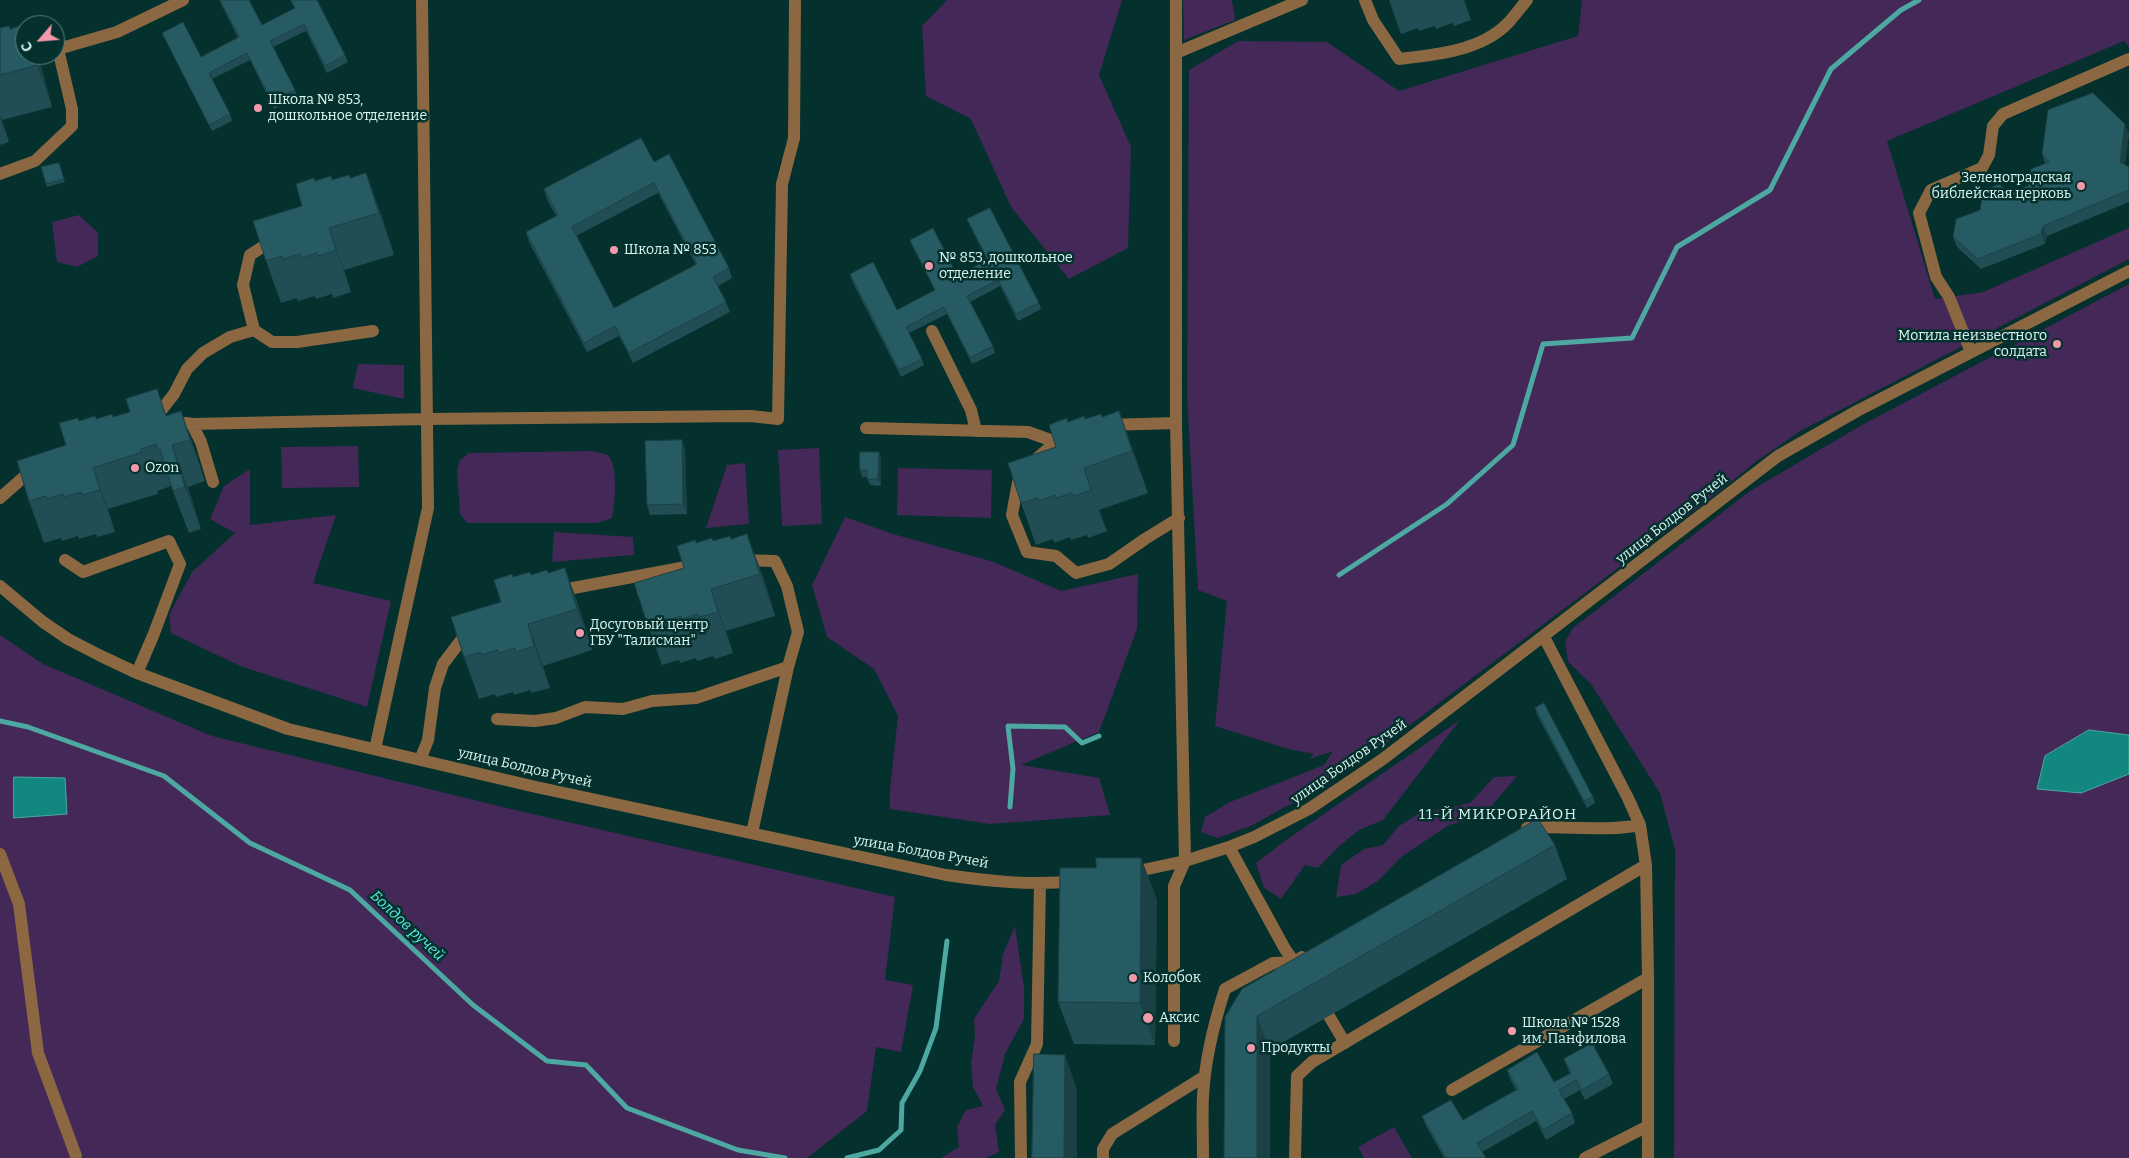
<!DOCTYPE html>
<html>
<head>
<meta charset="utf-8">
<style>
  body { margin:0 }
  #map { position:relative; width:2129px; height:1158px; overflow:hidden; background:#04302d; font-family:Bitter,serif }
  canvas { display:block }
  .north { position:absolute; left:15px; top:15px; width:50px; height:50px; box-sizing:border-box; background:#04302d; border:1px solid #5a7f7c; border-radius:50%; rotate:243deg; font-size:14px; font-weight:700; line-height:20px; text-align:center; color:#daf5f2 }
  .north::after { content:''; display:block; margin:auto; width:18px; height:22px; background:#f39aaa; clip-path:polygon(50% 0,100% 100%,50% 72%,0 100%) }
</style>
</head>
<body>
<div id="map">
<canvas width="2129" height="1158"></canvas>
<div class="north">С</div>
</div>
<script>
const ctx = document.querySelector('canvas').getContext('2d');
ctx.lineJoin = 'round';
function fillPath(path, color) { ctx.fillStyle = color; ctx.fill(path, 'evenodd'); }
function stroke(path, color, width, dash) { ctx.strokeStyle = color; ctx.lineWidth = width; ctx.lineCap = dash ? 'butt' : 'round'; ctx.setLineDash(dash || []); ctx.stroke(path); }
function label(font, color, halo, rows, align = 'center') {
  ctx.font = font + ' Bitter,serif'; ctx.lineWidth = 5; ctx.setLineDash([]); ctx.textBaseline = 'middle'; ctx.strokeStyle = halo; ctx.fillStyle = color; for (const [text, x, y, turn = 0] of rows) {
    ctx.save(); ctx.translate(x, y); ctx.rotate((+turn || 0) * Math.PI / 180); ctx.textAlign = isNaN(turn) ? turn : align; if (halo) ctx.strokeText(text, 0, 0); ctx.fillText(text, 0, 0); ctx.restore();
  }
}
const green = new Path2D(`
  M947 0H1122L1099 75 1131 147 1128 248 1069 279 1011 207 971 119 926 96 922 26Z
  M1183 0H1232L1235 20 1184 40Z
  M1582 0H2129V47L2124 41 1887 141 1935 299 1983 292 2129 228V259L1802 430 1758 460 1707 501 1386 743 1311 795 1281 809 1253 825 1218 838 1201 832 1205 817 1230 802 1324 765 1333 751 1309 759 1314 754 1288 749 1215 726 1227 601 1198 590 1187 395 1189 70 1238 41 1327 42 1399 91 1578 36Z
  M79 215 98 233V256L77 267 57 262 52 222Z
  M2129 284V735L2089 730 2045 756 2081 793 2129 774V1158H1674L1675 850 1660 793 1591 684 1568 662 1565 642 1573 628 1750 491 1860 426Z
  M358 364 404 365V399L353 388Z
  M358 446 359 487 282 488 281 447Z
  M819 448 822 524 782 526 778 450Z
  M591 451C596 452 603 453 607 455 619 464 615 504 612 518L597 523H467L460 514 457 470 460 460 469 453Z
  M745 463 749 524 706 528 727 465Z
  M898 468 992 470 991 518 897 515Z
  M250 469V525L336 515 313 583 391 601 367 707 240 666 171 633 169 615 192 572 235 533 210 519 224 486Z
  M845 517 893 534 994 562 1061 591 1138 574 1137 629 1099 732 1021 765 1099 778 1110 815 990 824 890 809V788L898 716 874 669 827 637 812 585Z
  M554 532 633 537 634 555 552 562Z
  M0 635 43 664 212 736 511 809 895 897 885 980 913 985 901 1052 876 1047 867 1111 807 1158H86L76 1156 72 1158H0Z
  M1460 720 1383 820 1359 830 1338 847 1318 868 1305 865 1281 899 1264 888 1256 863 1286 840Z
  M1517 776 1483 816 1449 825 1401 857 1378 881 1356 894 1336 897 1341 865 1364 849 1383 845 1399 826 1418 814 1470 803 1494 777Z
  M1015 926 1024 988V1019L1005 1054 996 1089 1005 1110 995 1125 999 1152 986 1158H941L959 1147 957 1127 966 1110 983 1106 973 1087 971 1063 975 1036 974 1019 999 981 1003 954Z
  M1394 1127 1412 1158H1364L1358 1147Z`);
const water = new Path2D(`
  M2089 730 2129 735V774L2081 793 2037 789 2045 756Z
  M14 777 65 778 67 814 14 818Z`);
const stream = new Path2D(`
  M1339 575 1447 504 1513 445 1543 344 1632 338 1677 247 1770 190 1831 69 1901 10 1919 0
  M0 721 28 727 164 776 250 843 350 890 473 1005 547 1061 586 1065 627 1108 738 1150 785 1158
  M1010 807 1013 769 1008 726 1065 727 1082 743 1099 736
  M847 1158 879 1150 901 1130 902 1103 920 1071 936 1028 947 941`);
const minor = new Path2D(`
  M1365 0 1373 20 1399 59C1435 55 1480 51 1507 24 1514 17 1520 8 1527 0
  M58 49 117 32 183 0
  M1176 53 1302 0
  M0 174 35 161 72 126V109L58 49 55 48
  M276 238 250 255 243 285 254 330 272 342H297L373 331
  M932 331 971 410 976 431
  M1971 352 1949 297 1936 277 1919 213 1931 190 1982 168 1989 155 1993 126 2003 114 2129 59
  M152 418 156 417 174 394 187 369 203 353 230 337 254 330
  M186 423 192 424 201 442 213 482
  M192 424 426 419 751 416 778 419 782 184 794 138 795 0
  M1108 425 1176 423
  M866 428 1028 432 1056 442
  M1035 460 1056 442 1070 437
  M1023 476 1018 482 1012 515 1027 552 1056 556 1076 573 1109 564 1145 539 1179 518
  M0 498 34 468
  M65 560 83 572 169 541 180 564 153 636 137 673
  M741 560 775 561 787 586 798 632 788 667 752 833
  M0 586 43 622 68 639 101 656 137 673 288 729 536 787 946 875C988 881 1032 886 1075 881
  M557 591 697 565
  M1544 637 1628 798 1640 825 1646 865 1648 978V1158
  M497 719 535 721 556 718 585 707 623 709 652 701 696 698 788 667
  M375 749 428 508 422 0
  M420 760 428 740 435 688 443 664 462 639 472 632
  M1527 828C1564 825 1604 832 1640 825
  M1229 847 1285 949 1297 966
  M0 854 19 904 38 1053 76 1156
  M1129 873 1185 861 1229 847 1254 837 1309 809 1383 759 1778 456 1857 411 2129 271
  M1329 1016 1345 1043
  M1174 1041V886L1185 861 1176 423V0
  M1452 1090 1648 978
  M1021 1158 1020 1082 1037 1044 1040 883
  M1103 1158V1149L1112 1134 1205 1076
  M1203 1158C1203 1137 1202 1116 1203 1096 1205 1059 1214 1023 1225 989L1273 963 1294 962 1302 957
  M1295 1158 1297 1076 1312 1062 1646 865
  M1585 1158 1648 1126`);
const wall = new Path2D(`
  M219 0H249L262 25 295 9 290 0H317L345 55 348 62 327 73 306 31 273 47 295 90 298 97 274 109 250 60 212 79 230 114 232 121 212 131 165 39 162 33 201 57 238 38Z
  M1389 0H1464L1471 20 1454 26 1452 23 1436 29 1435 26 1419 31 1418 28 1401 34Z
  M0 28 10 29 41 66 52 107 2 120 9 142 0 145Z
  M2129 133 2125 164 2129 167V202L2047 236 2045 244 1981 269 1957 247 1953 237 1980 210 2009 192 2028 186 2045 163 2042 154Z
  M654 162 729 268 732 278 718 286 726 302 730 312 633 363 619 336 587 352 529 242 526 232 556 216 547 199 544 189ZM658 193 696 265 614 308 576 236Z
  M59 163 65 182 47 187 46 184Z
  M350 178 381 214 394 255 344 270 351 292 333 298 332 294 316 299 315 296 298 301 297 298 281 303 266 261 302 206 315 181Z
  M967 219 1039 303 1041 309 1018 321 1000 286 970 302 993 346 995 353 972 364 947 314 909 333 922 359 924 365 901 377 852 281 850 274 897 310 935 290 912 246 910 240 957 275 987 260 970 226Z
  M181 411 196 453 205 481 188 487 201 529 189 533 171 486 157 491 158 494 108 509 115 532 97 537 96 534 79 539 78 536 62 541 61 538 44 543 29 501 66 445 79 421 113 417 167 415Z
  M1119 411 1148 493 1099 510 1107 531 1088 538 1087 535 1071 540 1070 537 1054 543 1053 539 1036 545 1021 503 1056 447 1085 419 1103 417Z
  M682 440 685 450 687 514 650 515 647 505Z
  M879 452 881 459V486L870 485 867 477H862L860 470Z
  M731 539 763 576 775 616 726 631 733 653 715 659 713 656 697 661 696 658 680 663 679 660 662 665 647 623 684 568 696 543Z
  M565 568 580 610 592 650 543 666 550 688 531 693 530 690 514 695 513 692 496 697 495 694 479 699 464 657 501 602 513 577 548 573Z
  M1535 708 1593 797 1595 803 1587 808 1537 715Z
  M1555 845 1567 879 1270 1050V1158H1224L1225 1017Z
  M1141 858 1157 900 1155 1045 1074 1044 1058 1002 1096 868Z
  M1564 1059 1609 1074 1613 1084 1585 1100 1580 1090 1564 1099 1572 1113 1575 1123 1546 1140 1536 1121 1482 1152 1486 1158H1444L1426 1126 1422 1116 1463 1120 1516 1090 1510 1079 1507 1070 1554 1082 1570 1074Z`);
const shadedWall = new Path2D(`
  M35 55H37L41 66 52 107 37 65Z
  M0 114 2 120 9 142 0 119Z
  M2125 124 2129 134 2124 171 2120 162Z
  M366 173 381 214 394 255 379 213Z
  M2043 226 2047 236 2045 244 2041 234Z
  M329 228 344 270 351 292 336 250Z
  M181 411 196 453 205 481 190 440Z
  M1119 411 1134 453 1148 493 1132 451Z
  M682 440 685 450 687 514 683 504Z
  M172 445 188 487 201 529 185 487Z
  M879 452 881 459V486L878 479Z
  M93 468 108 509 115 532 100 490Z
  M1084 468 1099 510 1107 531Z
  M747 534 763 576 775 616 760 574Z
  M565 568 580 610 592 650 577 609Z
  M711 589 726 631 733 653 718 612Z
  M528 624 543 666 550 688 534 646Z
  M1141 858 1157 900 1155 1045 1140 1003Z
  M1257 1016 1270 1050V1158H1257Z
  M1065 1055 1077 1089V1158H1064Z`);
const building = new Path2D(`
  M220 0H249L262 25 295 8 291 0H317L345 55 325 66 304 24 270 41 295 90 272 102 247 53 209 73 230 114 209 125 162 33 183 22 201 57 239 37Z
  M26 24 25 25V55H35L37 65 0 75V28L9 26 10 29Z
  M2093 93 2125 124 2120 162 2129 167V190L2043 226 2041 234 1978 259 1953 237 1956 219 1980 210 1983 191 1999 184 2009 192 2028 186 2031 169 2049 162 2042 154 2048 110Z
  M641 138 654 162 669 154 729 268 713 277 726 302 629 353 615 326 584 343 526 232 558 215 544 189ZM654 183 697 264 614 308 572 227Z
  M59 163 64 179 46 184 41 167Z
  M366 173 379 213 329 228 336 250 318 256 317 253 301 258 300 254 283 259 282 256 266 261 253 221 302 206 296 184 314 178 315 181 331 176 332 180 349 175 350 178Z
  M990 208 1039 303 1016 314 998 280 967 296 993 346 970 358 944 307 906 327 922 359 899 370 850 274 873 262 897 310 935 290 910 240 933 228 957 275 988 260 967 219Z
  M157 389 166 416 181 411 190 440 172 445 185 487 173 491 160 449H158L156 444 141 449 142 452 93 468 100 490 82 495 81 492 64 497 63 494 47 499 46 496 29 501 17 461 66 445 59 423 78 418 79 421 95 416 96 419 112 414 113 417 130 412 126 399Z
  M1119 411 1132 451 1084 468 1091 490 1073 496 1072 493 1056 498 1055 495 1039 501 1038 498 1021 503 1008 463 1056 447 1049 425 1067 418 1068 422 1084 416 1085 419 1101 414 1102 417Z
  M682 440 683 504 647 505 645 441Z
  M860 452H879L878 479H867V470H860Z
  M747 534 760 574 711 589 718 612 699 617 698 614 682 619 681 616 665 621 664 618 647 623 634 583 684 568 677 546 695 540 696 543 712 538 713 541 730 536 731 539Z
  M565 568 577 609 528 624 534 646 516 652 515 648 499 653 498 650 481 655V652L464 657 451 617 501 602 494 580 512 574 513 577 530 572 531 575 547 570 548 573Z
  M1544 703 1593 797 1584 801 1535 708Z
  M1538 819 1555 845 1257 1016V1158H1224L1225 1017 1242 989Z
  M1096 858H1141L1140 1003 1058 1002 1060 868H1096Z
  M1592 1043 1609 1074 1582 1090 1576 1080 1559 1090 1572 1113 1543 1130 1532 1111 1477 1143 1486 1158H1446L1422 1116 1451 1100 1463 1120 1518 1089 1507 1070 1537 1052 1554 1082 1571 1073 1564 1059Z
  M1034 1054 1065 1055 1064 1158H1032Z`);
const markers = [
  [258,108,5,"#f39aaa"],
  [2081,186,5,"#f39aaa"],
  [614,250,5,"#f39aaa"],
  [929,266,5,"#f39aaa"],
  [2057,344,5,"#f39aaa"],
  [135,468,5,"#f39aaa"],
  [580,633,5,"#f39aaa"],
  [1133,978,5,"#f39aaa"],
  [1148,1018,6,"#f39aaa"],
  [1512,1031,5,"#f39aaa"],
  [1251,1048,5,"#f39aaa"]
];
const poiNames = [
  ["Школа № 853,",268,100],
  ["дошкольное отделение",268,116],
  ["Зеленоградская",2071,178,"right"],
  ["библейская церковь",2071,194,"right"],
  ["Школа № 853",624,250],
  ["№ 853, дошкольное",939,258],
  ["отделение",939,274],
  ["Могила неизвестного",2047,336,"right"],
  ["солдата",2047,352,"right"],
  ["Ozon",145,468],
  ["Досуговый центр",590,625],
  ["ГБУ \"Талисман\"",590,641],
  ["Колобок",1143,978],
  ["Аксис",1159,1018],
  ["Школа № 1528",1522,1023],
  ["им. Панфилова",1522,1039],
  ["Продукты",1261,1048]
];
const streetNames = [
  ["улица Болдов Ручей",1672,519,-38],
  ["улица Болдов Ручей",1349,762,-35],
  ["улица Болдов Ручей",525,768,13],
  ["улица Болдов Ручей",921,852,10]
];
const neighbourhoodNames = [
  ["11-Й МИКРОРАЙОН",1498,815]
];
const waterNames = [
  ["Болдов ручей",407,926,43]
];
fillPath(green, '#432858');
fillPath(water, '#118780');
stroke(water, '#4da8a2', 1);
stroke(stream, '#4da8a2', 5);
stroke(minor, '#8b6842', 12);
fillPath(wall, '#214e55');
fillPath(shadedWall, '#1b4045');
fillPath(building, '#265b63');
stroke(building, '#1b4045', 1);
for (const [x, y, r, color] of markers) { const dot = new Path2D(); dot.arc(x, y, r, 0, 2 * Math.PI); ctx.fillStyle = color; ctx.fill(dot); stroke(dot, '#04302d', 2); }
label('14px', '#daf5f2', '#04302d', poiNames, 'left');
label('14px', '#daf5f2', '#04302d', streetNames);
ctx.letterSpacing = '1px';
label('15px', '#daf5f2', '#04302d', neighbourhoodNames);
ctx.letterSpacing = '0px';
label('italic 15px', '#5ceee3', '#04302d', waterNames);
</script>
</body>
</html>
